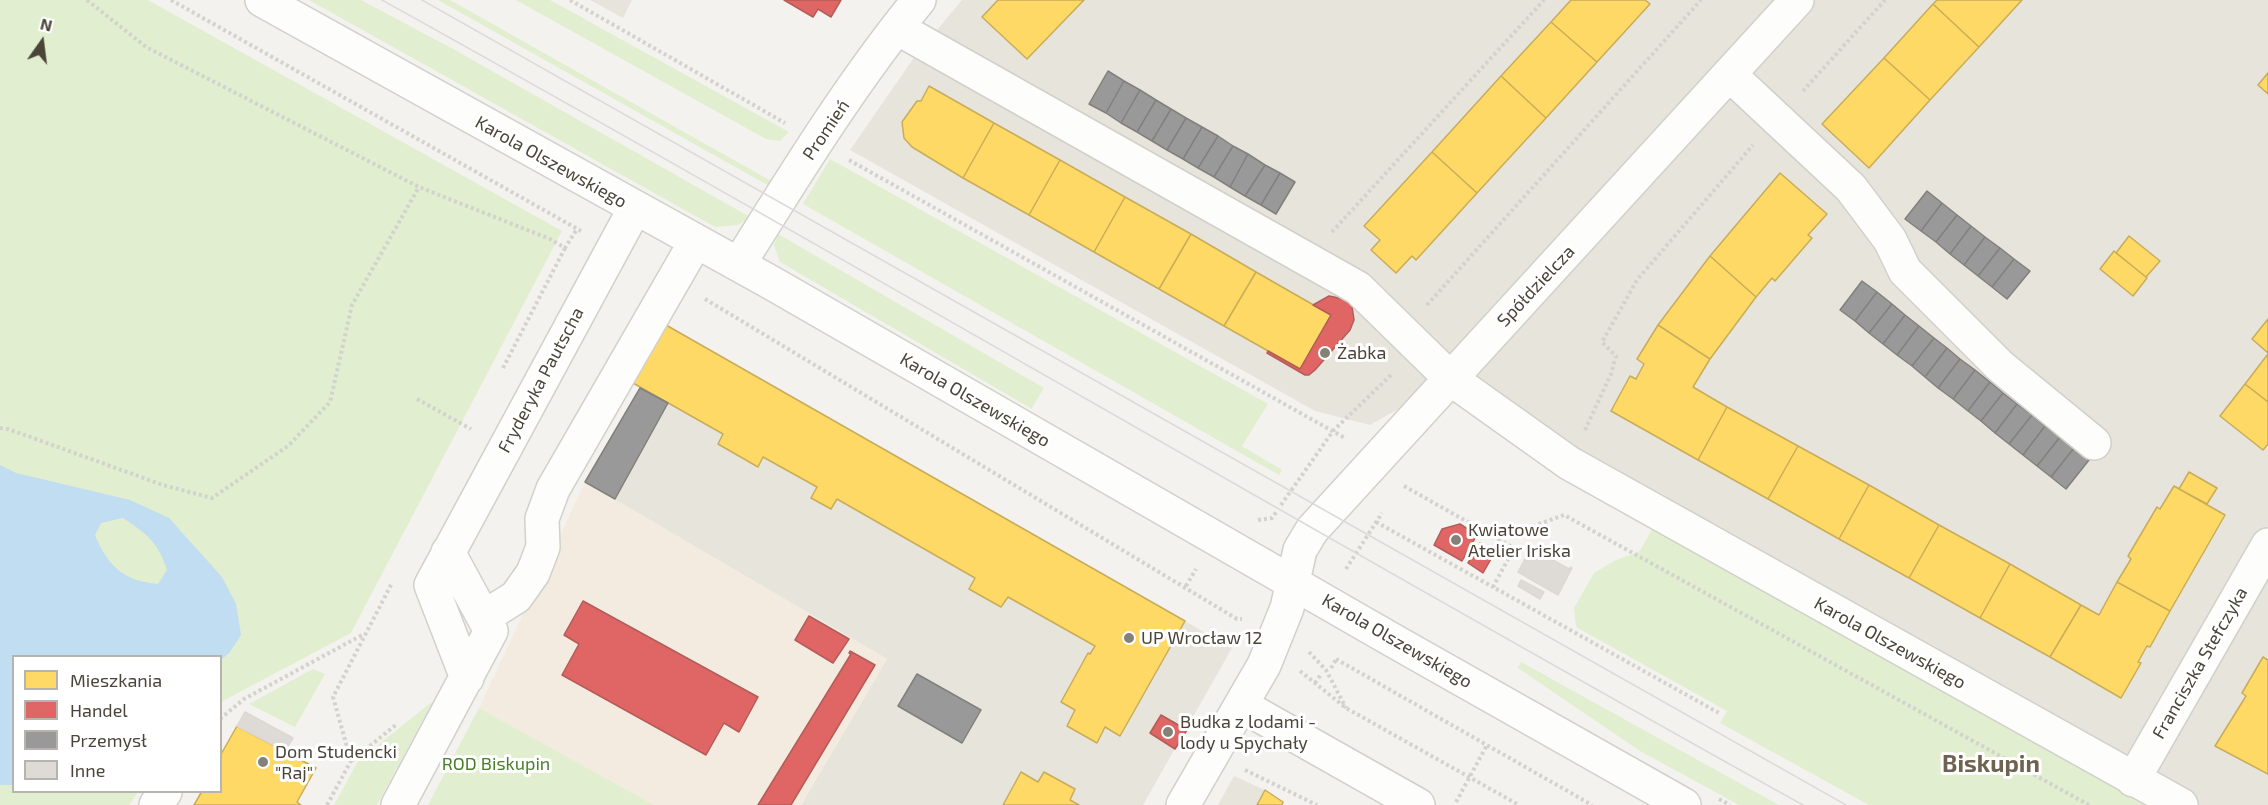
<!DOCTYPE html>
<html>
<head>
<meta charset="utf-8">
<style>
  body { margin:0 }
  #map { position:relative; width:2268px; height:805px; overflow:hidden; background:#f4f2ee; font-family:"Exo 2",sans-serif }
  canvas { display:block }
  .legend { position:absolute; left:12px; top:655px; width:210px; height:138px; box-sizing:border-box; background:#fff; border:2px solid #b7b4b0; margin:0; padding:8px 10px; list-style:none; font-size:18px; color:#4b4439 }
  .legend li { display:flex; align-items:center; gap:12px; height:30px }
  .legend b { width:30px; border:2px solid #b7b4b0 }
  .north { position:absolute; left:12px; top:12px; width:60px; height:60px; -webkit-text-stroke:4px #fff; paint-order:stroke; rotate:14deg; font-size:16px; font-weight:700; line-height:24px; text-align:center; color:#4b4439 }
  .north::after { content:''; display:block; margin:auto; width:21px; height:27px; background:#4b4439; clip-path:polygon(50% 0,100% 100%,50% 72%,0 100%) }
</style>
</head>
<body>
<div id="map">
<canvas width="2268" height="805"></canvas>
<ul class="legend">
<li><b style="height:16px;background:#ffd966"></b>Mieszkania</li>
<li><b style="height:16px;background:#e06666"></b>Handel</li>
<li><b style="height:16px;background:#999"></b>Przemysł</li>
<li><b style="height:16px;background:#dedbd6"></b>Inne</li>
</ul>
<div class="north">N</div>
</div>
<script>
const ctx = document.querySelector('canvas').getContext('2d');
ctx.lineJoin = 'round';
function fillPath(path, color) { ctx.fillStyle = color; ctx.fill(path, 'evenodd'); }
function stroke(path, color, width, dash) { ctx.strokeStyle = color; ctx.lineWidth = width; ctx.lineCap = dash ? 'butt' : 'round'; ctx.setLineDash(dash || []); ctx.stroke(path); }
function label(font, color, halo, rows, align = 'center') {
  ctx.font = font + ' "Exo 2",sans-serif'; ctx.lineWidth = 6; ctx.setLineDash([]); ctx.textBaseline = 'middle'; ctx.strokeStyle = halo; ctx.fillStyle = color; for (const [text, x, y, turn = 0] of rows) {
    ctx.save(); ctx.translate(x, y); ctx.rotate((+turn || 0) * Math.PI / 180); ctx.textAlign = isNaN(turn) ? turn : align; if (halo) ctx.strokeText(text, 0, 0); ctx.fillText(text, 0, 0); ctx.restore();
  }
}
const residential = new Path2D(`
  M590 0H632L623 18Z
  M962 0H2268V805H2181L1451 379 1370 425 1315 411 850 150 913 59Z
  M666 325 1232 648 1143 805H801L887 659 585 482 640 388 633 383Z
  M1234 776 1265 790 1283 802 1282 805H1218Z`);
const commercial = new Path2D(`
  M585 482 887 659 801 805H654L479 708Z`);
const green = new Path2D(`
  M0 0H148L562 231 351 633 221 702 220 656H14V792H138L129 805H0Z
  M309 0H361L453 49 750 217 738 225 715 227Z
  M438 0H450L771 181 769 186Z
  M516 0H550L789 132 780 141 766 139Z
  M830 159 1268 404 1242 446 1282 470 1279 475 803 204Z
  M778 234 1044 388 1033 406 1032 409 780 262 774 245Z
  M1653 527 2155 805H1869L1720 723 1727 711 1576 627 1574 608 1594 573 1614 561 1640 551Z
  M1521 662 1779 805H1739L1640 751 1518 668Z
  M313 669 325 674 295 727 249 704Z
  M433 701 377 805H334L358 761Z
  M479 708 654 805H428Z`);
const water = new Path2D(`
  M0 465 16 473 130 500 169 518 222 577 236 604 241 635 230 652 221 660 220 656H14L13 785H0ZM123 518C146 533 159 543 167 570L158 584C123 581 108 566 95 535L101 523Z`);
const homes = new Path2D(`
  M998 0H1084L1027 59 982 17Z
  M1571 0H1645L1650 4 1597 62 1551 22Z
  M1937 0H2022L1979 47 1933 4Z
  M1933 4 1979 47 1930 100 1884 58Z
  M1551 22 1597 62 1546 118 1501 76Z
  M1884 58 1930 100 1869 168 1822 124Z
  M2268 73V94L2258 85Z
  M1501 76 1546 118 1477 193 1432 152Z
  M929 86 994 123 963 178 912 147 904 138 902 122 917 101H921Z
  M994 123 1060 160 1029 215 963 178Z
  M1432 152 1477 193 1416 260 1412 256 1396 273 1371 250 1380 240 1364 226Z
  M1060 160 1125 197 1094 252 1029 215Z
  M1780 173 1827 214 1808 235 1812 238 1775 281 1772 278 1756 297 1710 256Z
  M1125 197 1191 234 1159 289 1094 252Z
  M1191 234 1256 272 1224 326 1159 289Z
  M2129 236 2160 261 2146 277 2116 253Z
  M2114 251 2147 278 2133 296 2100 269Z
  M1710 256 1756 297 1710 359 1658 325Z
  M1256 272 1331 315 1300 369 1224 326Z
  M2268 319V353L2252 339Z
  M666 325 1185 621 1120 736 1105 727 1097 743 1067 726 1075 710 1061 702 1088 653 1090 654 1095 646 1008 597 1001 607 969 589 975 578 837 499 831 509 811 498 817 487 763 457 758 467 718 444 723 434 633 383Z
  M1658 325 1710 359 1693 387 1727 407 1698 460 1611 411 1630 376 1636 379 1644 364 1637 359Z
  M2268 354V402L2245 384Z
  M2245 384 2268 402V444L2263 450 2220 416Z
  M1727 407 1798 446 1768 499 1698 460Z
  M1798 446 1869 485 1839 539 1768 499Z
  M2189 472 2217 488 2207 504 2179 489Z
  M1869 485 1939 525 1909 578 1839 539Z
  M2174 486 2225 515 2170 611 2117 582 2131 559 2128 556 2157 507 2160 509Z
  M1939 525 2010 564 1980 618 1909 578Z
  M2010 564 2081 605 2050 657 1980 618Z
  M2117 582 2170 611 2150 647 2147 646 2138 662 2141 663 2121 698 2050 657 2081 605 2099 615Z
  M2263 657 2268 660V774L2215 746 2246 696 2242 693Z
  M237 726 316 768 297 802 301 805H194L201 793 198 792H220V756Z
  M1021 772 1038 782 1044 772 1075 789 1070 800 1079 805H1003Z
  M1265 790 1283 802 1282 805H1257Z`);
const shops = new Path2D(`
  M784 0H841L831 17 818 9 813 17Z
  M1329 296 1344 299 1352 306 1354 320 1350 330 1315 370 1309 375H1305L1267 353 1268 351 1300 369 1331 315 1313 305Z
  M1460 524 1477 535 1462 561 1434 545 1442 529Z
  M1480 543 1495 552 1483 573 1468 563Z
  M583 601 758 697 739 732 724 723 706 755 562 675 579 644 564 635Z
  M809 616 849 639 833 663 795 640Z
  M850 651 875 665 791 805H758L851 654 849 653Z
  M1161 715 1187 730 1175 749 1150 733Z`);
const industry = new Path2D(`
  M1108 71 1124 81 1106 113 1089 104Z
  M1124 81 1140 90 1121 123 1106 113Z
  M1140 90 1156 100 1137 132 1121 123Z
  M1156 100 1171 109 1152 141 1137 132Z
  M1171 109 1186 118 1167 150 1152 141Z
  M1186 118 1202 127 1183 159 1167 150Z
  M1202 127 1218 136 1198 168 1183 159Z
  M1218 136 1233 146 1214 177 1198 168Z
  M1233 146 1248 154 1230 187 1214 177Z
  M1248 154 1265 165 1245 196 1230 187Z
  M1265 165 1280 173 1261 205 1245 196Z
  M1280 173 1295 182 1276 214 1261 205Z
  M1927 191 1942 203 1921 231 1905 219Z
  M1942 203 1957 215 1936 242 1921 231Z
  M1957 215 1971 226 1950 254 1936 242Z
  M1971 226 1985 237 1964 265 1950 254Z
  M1985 237 2000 248 1978 276 1964 265Z
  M2000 248 2014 259 1992 287 1978 276Z
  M2014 259 2030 271 2007 299 1992 287Z
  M1862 281 1877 292 1855 321 1840 310Z
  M1877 292 1892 304 1869 333 1855 321Z
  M1892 304 1905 315 1883 344 1869 333Z
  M1905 315 1919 326 1897 355 1883 344Z
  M1919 326 1934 338 1912 366 1897 355Z
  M1934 338 1947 348 1925 377 1912 366Z
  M1947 348 1960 359 1938 388 1925 377Z
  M1960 359 1975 370 1953 399 1938 388Z
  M1975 370 1990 382 1968 411 1953 399Z
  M1990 382 2003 393 1981 421 1968 411Z
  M640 388 668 403 615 499 585 482Z
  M2003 393 2017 404 1995 433 1981 421Z
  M2017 404 2032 415 2009 444 1995 433Z
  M2032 415 2045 426 2023 455 2009 444Z
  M2045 426 2060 437 2037 466 2023 455Z
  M2060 437 2074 448 2051 477 2037 466Z
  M2074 448 2089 460 2066 489 2051 477Z
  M917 674 981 710 962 743 898 706Z`);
const building = new Path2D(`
  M1532 546 1533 549 1569 569 1571 567 1572 568 1558 595 1518 572Z
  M1521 580 1544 592 1540 599 1518 586Z
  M245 712 293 738 285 751 237 726Z`);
const path = new Path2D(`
  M87 0 146 47 419 187 550 239 565 248 577 229
  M171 0 581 231
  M570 0 785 123
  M1803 91 1885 0
  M849 160 1345 438
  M1332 232 1544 0
  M705 299 1237 619H1242
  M1427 305 1701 0
  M503 368 565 248
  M417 399 471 429
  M0 428 8 429 163 485 212 498 288 446 330 402 352 305 419 187
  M1585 430 1611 374 1616 356 1602 342 1637 280 1753 145
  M1404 486 1514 548 1493 587 1719 713
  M1281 505 1333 431 1392 374
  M1258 520 1272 518 1277 511
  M1376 522 1493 587
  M1513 538 1517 532 1564 515 2089 805
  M1346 569 1382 513
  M1186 586 1196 569
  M1309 652 1326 670 1346 708
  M1336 659 1592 805
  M1331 668 1337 658
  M1300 671 1346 708 1519 805
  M1315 683 1322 673
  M220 719 244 699 364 634
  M351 761 397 724
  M1245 770 1317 805
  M1719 799 1730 805
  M1456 802 1487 745
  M327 805 351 761 333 697 392 583`);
const minor = new Path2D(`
  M262 0 770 282 1394 641 1684 805
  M897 28 1358 288 1451 379 1569 463 2181 805
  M1729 74 1851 188 1890 240 1905 271 2000 366 2094 443
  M739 264C794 176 853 80 919 0
  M484 617 516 597 533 573 543 547 542 519 553 489 696 241
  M467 678 431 585 635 208
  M1241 705 1418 805
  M2133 780 2268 545
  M156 805 165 792
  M398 805 491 631 448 552
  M1183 805 1264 665 1287 608 1300 550 1312 530 1797 0`);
const tram = new Path2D(`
  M382 0C858 264 1327 541 1803 805
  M422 0C897 267 1371 538 1846 805`);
const markers = [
  [1325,353,6,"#868178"],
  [1456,540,6,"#868178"],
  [1129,638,6,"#868178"],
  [1168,732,6,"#868178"],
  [263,762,6,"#868178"]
];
const streetNames = [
  ["Promień",826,130,-56],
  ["Karola Olszewskiego",551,162,29],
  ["Spółdzielcza",1536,286,-47],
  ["Fryderyka Pautscha",541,380,-62],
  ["Karola Olszewskiego",975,400,30],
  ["Karola Olszewskiego",1397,641,30],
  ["Karola Olszewskiego",1890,643,29],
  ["Franciszka Stefczyka",2200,663,-60]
];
const poiNames = [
  ["Żabka",1337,353],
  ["Kwiatowe",1468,530],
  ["Atelier Iriska",1468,551],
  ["UP Wrocław 12",1141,638],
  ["Budka z lodami -",1180,722],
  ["lody u Spychały",1180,743],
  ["Dom Studencki",275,752],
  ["\"Raj\"",275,773]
];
const parkNames = [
  ["ROD Biskupin",496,764]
];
const districtNames = [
  ["Biskupin",1991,764]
];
fillPath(residential, '#e7e4dc');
fillPath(commercial, '#f3ebdf');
fillPath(green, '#e1eecf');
fillPath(water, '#c0ddf1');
fillPath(homes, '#ffd966');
stroke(homes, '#c9ac58', 1.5);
fillPath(shops, '#e06666');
stroke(shops, '#b35c58', 1.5);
fillPath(industry, '#999');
stroke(industry, '#82807c', 1.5);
fillPath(building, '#dedbd6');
stroke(building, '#dcd9d4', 1.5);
stroke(minor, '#d2d0cb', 36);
stroke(path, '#d3d2cc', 4, [3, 3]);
stroke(minor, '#fdfdfc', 33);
stroke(tram, '#dbdbda', 1.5);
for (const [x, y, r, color] of markers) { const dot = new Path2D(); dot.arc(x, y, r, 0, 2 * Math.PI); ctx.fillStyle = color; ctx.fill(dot); stroke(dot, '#fff', 2); }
label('18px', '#4b4439', '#fff', streetNames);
label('18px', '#4b4439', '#fff', poiNames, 'left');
label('18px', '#4a7f2a', '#fff', parkNames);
label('bold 24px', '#6e6250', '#fff', districtNames);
</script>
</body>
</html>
